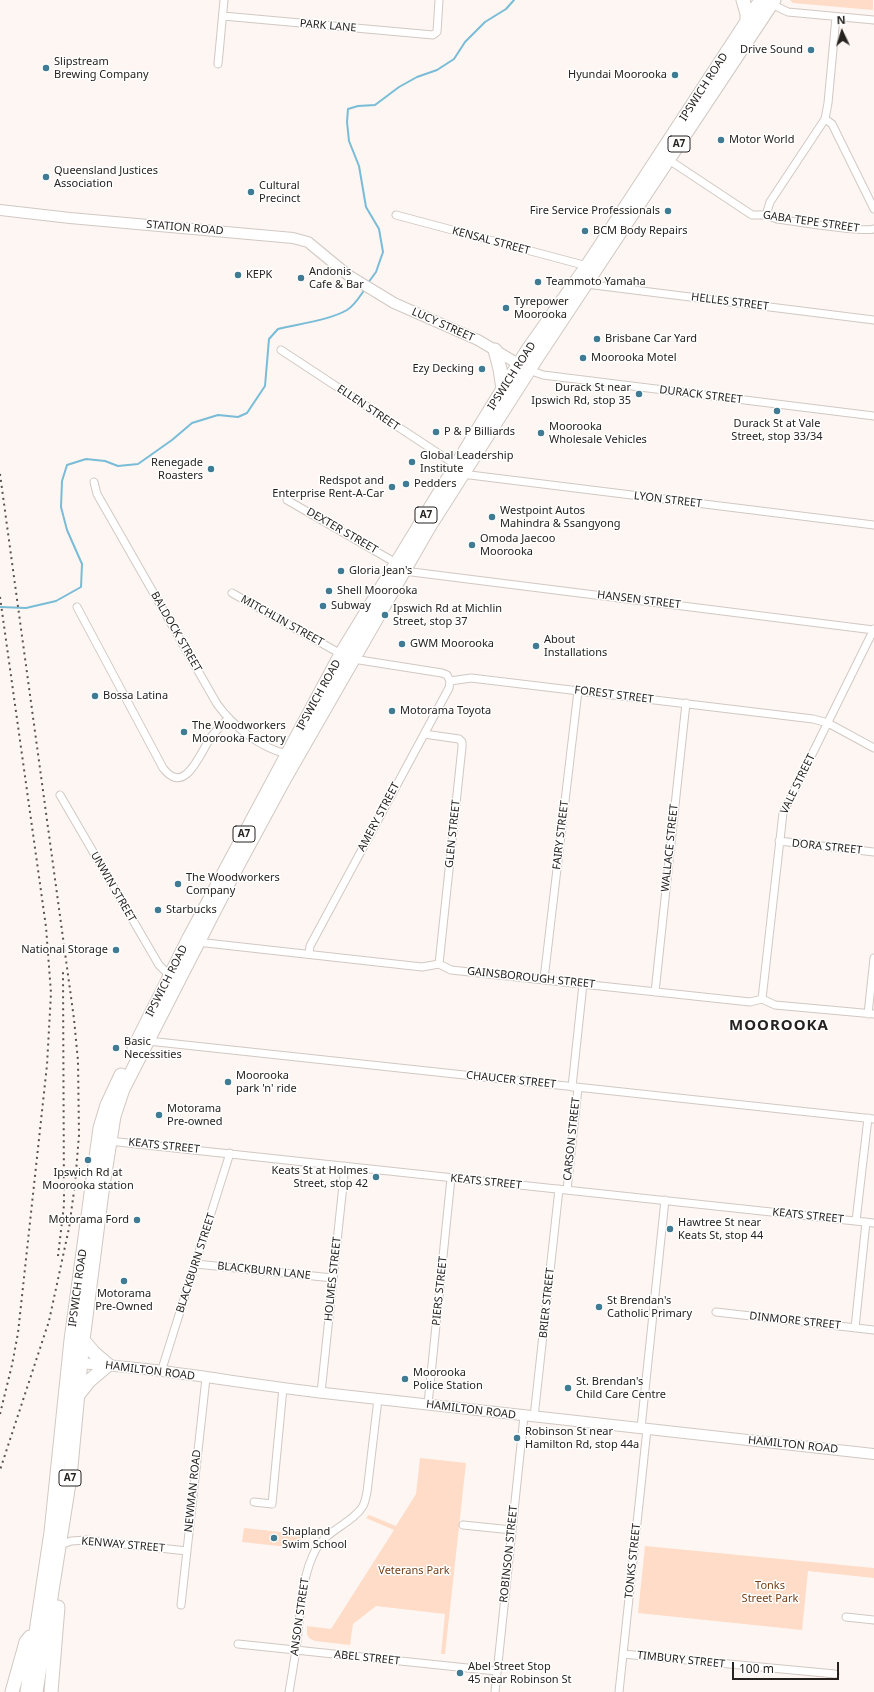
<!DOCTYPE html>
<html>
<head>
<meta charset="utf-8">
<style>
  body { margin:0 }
  #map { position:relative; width:874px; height:1692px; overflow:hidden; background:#fef6f2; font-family:"Noto Sans",sans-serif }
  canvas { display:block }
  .north { position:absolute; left:822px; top:12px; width:40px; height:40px; -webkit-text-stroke:3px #fff; paint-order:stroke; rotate:356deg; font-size:11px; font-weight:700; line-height:16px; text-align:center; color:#262220 }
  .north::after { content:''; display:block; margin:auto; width:14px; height:18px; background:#262220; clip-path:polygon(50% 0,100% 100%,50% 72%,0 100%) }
  .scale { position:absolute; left:732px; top:1662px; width:107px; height:18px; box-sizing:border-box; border:2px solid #262220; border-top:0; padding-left:5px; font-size:12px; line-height:14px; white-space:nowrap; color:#262220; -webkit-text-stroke:3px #fff; paint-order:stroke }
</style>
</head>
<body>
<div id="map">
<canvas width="874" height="1692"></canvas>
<div class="north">N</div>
<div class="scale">100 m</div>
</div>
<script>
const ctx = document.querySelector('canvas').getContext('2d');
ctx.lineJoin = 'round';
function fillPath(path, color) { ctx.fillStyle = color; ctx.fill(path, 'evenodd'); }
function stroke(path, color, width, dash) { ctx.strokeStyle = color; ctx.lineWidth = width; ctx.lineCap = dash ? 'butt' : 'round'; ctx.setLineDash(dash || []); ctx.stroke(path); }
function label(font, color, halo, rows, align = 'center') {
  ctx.font = font + ' "Noto Sans",sans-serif'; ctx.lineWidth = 3; ctx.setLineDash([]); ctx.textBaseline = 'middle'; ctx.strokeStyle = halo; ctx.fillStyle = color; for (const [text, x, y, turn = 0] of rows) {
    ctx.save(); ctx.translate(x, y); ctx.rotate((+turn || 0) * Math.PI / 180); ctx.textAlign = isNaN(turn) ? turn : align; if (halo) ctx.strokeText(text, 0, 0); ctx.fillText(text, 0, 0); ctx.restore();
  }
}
const green = new Path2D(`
  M790 0H873V10L793 3Z
  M420 1458 466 1463 445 1654H441L445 1614 376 1606 353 1624 350 1645 315 1641 309 1638 307 1634V1626L331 1629 394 1530 366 1518 369 1515 396 1526 416 1494Z
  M244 1528 308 1535 302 1540 297 1548 242 1542Z
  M645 1546 874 1568V1578L808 1571 802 1630 638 1613Z`);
const stream = new Path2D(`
  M368 283 376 272 383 252 379 229 366 207 359 166 349 141 347 122 348 109 358 106 375 105 399 87 417 77 437 70 454 59 465 42 485 22 506 9 514 0
  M0 607 26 608 56 601 81 587 82 564 67 530 61 507 62 481 67 465 86 459 105 461 118 466 138 464 172 440 192 423 218 415 238 417 247 413 265 386 269 339 278 329C298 324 330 320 347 310 355 305 360 296 365 289`);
const street = new Path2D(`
  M771 4 788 12 874 20
  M223 16 433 35 437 32 439 0
  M218 64 224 0
  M825 119 832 124 874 209
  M669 160 752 215H766L777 219C793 221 863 233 874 229
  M396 215 587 266
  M766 215 770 202 825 119 828 103 836 17
  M586 284 874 320
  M281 350 456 465
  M529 370 543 375 874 416
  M462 474 874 525
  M94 482 97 494 217 704C233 726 260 748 287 754
  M287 500 396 563
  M404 571 874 630
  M232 593 341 654 353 659 442 673 447 675 450 681
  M77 607 163 768C185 797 200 753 211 737 216 730 222 725 228 719
  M450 681 471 678 813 719 828 723 874 748
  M424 734 459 739 462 742V747L439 964
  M60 795 159 965 170 976
  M779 841 874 852
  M197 942 422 967 439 964 451 970 750 1002 762 999 775 1005 874 1014
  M309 954 310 946 449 688 450 681
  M544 979 578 691
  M655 992 686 703
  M762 999 783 813 874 629
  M868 1014 874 958
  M148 1041 874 1119
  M572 1087 583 984
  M109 1141 874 1223
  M567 1190 578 1088
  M856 1221 868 1118
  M196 1264 333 1278
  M716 1312 874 1330
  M855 1328 866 1222
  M161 1372 230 1153
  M321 1393 345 1166
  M428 1404 451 1178
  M534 1417 559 1189
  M641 1428 665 1200
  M254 1502 272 1504 283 1388
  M463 1525 512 1530
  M60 1545 71 1541 86 1540 187 1551
  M181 1605 206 1378
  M846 1617 874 1620
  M238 1644 496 1671
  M623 1654 835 1674
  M289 1692C292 1675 295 1658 297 1641 301 1610 301 1577 316 1549 327 1530 353 1523 363 1506 365 1502 366 1497 367 1492L378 1399
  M495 1692 524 1416
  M619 1692 647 1429`);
const secondary = new Path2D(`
  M0 210 70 218 293 238 308 242 348 275 394 303 478 340 525 368
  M75 1363C158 1367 241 1384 324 1393 507 1413 691 1434 874 1454`);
const highway = new Path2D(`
  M743 0 747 14V22
  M495 350 500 369 503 389
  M134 1048 188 940 341 654 503 389 529 348 587 266 761 0
  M78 1395 89 1381 108 1365 94 1353 83 1340
  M12 1692 26 1642 30 1637
  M27 1692 51 1532 71 1340 100 1128 107 1105 121 1075
  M36 1692 70 1477 83 1340 102 1192 114 1116 123 1089 232 876 285 778 429 527 538 356 774 0
  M51 1692 58 1607`);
const rail = new Path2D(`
  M0 474 74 1019 78 1061 79 1135 75 1184 69 1228 49 1321 0 1470
  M0 597 46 927 51 993 47 1065 18 1333 12 1365 0 1414
  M58 1256 64 1205 63 971`);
const markers = [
  [811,50,4,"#3f7b92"],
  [46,68,4,"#3f7b92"],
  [675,75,4,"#3f7b92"],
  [721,140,4,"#3f7b92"],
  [46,177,4,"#3f7b92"],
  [251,192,4,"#3f7b92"],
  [668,211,4,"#3f7b92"],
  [585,231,4,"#3f7b92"],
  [238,275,4,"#3f7b92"],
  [301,278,4,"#3f7b92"],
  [538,282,4,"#3f7b92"],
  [506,308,4,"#3f7b92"],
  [597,339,4,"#3f7b92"],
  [583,358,4,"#3f7b92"],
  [482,369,4,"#3f7b92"],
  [639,394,4,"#3f7b92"],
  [777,411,4,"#3f7b92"],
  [436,432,4,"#3f7b92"],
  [541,433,4,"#3f7b92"],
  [412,462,4,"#3f7b92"],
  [211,469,4,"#3f7b92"],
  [406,484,4,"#3f7b92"],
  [392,487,4,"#3f7b92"],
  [492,517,4,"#3f7b92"],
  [472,545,4,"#3f7b92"],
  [341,571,4,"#3f7b92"],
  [329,591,4,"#3f7b92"],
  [323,606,4,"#3f7b92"],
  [385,615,4,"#3f7b92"],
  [402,644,4,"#3f7b92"],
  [536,646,4,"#3f7b92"],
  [95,696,4,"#3f7b92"],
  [392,711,4,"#3f7b92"],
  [184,732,4,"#3f7b92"],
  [178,884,4,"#3f7b92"],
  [158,910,4,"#3f7b92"],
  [116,950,4,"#3f7b92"],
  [116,1048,4,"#3f7b92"],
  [228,1082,4,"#3f7b92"],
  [159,1115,4,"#3f7b92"],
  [88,1160,4,"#3f7b92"],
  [376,1177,4,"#3f7b92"],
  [137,1220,4,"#3f7b92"],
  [670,1229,4,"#3f7b92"],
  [124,1281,4,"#3f7b92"],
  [599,1307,4,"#3f7b92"],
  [405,1379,4,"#3f7b92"],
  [568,1388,4,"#3f7b92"],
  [517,1438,4,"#3f7b92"],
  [274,1538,4,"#3f7b92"],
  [460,1673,4,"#3f7b92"]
];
const shields = [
  [679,144,22],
  [426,515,22],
  [244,834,22],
  [70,1478,22]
];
const shieldNames = [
  ["A7",679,144],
  ["A7",426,515],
  ["A7",244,834],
  ["A7",70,1478]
];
const streetNames = [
  ["PARK LANE",328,26,5],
  ["IPSWICH ROAD",704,87,-57],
  ["GABA TEPE STREET",811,222,8],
  ["STATION ROAD",185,228,5],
  ["KENSAL STREET",491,241,15],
  ["HELLES STREET",730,302,7],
  ["LUCY STREET",443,325,24],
  ["IPSWICH ROAD",512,376,-57],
  ["DURACK STREET",701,395,7],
  ["ELLEN STREET",368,408,34],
  ["LYON STREET",668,500,7],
  ["DEXTER STREET",342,531,30],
  ["HANSEN STREET",639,600,7],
  ["MITCHLIN STREET",282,621,29],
  ["BALDOCK STREET",176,632,60],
  ["IPSWICH ROAD",319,695,-61],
  ["FOREST STREET",614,695,7],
  ["VALE STREET",798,784,-64],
  ["AMERY STREET",379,817,-62],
  ["GLEN STREET",453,834,-84],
  ["FAIRY STREET",561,835,-83],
  ["DORA STREET",827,847,6],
  ["WALLACE STREET",670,848,-84],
  ["UNWIN STREET",113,887,60],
  ["GAINSBOROUGH STREET",531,978,6],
  ["IPSWICH ROAD",167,981,-63],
  ["CHAUCER STREET",511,1080,6],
  ["CARSON STREET",572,1139,-84],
  ["KEATS STREET",164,1146,6],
  ["KEATS STREET",486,1182,6],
  ["KEATS STREET",808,1216,6],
  ["BLACKBURN STREET",196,1263,-72],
  ["BLACKBURN LANE",264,1271,6],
  ["HOLMES STREET",333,1279,-84],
  ["IPSWICH ROAD",78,1288,-82],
  ["PIERS STREET",440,1291,-84],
  ["BRIER STREET",547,1303,-84],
  ["DINMORE STREET",795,1321,6],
  ["HAMILTON ROAD",150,1371,7],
  ["HAMILTON ROAD",471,1410,7],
  ["HAMILTON ROAD",793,1445,6],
  ["NEWMAN ROAD",193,1491,-84],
  ["KENWAY STREET",123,1545,5],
  ["ROBINSON STREET",509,1554,-84],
  ["TONKS STREET",633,1561,-84],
  ["ANSON STREET",300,1617,-82],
  ["ABEL STREET",367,1658,6],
  ["TIMBURY STREET",681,1660,6]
];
const poiNames = [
  ["Drive Sound",803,50,"right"],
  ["Slipstream",54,62],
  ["Brewing Company",54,75],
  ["Hyundai Moorooka",667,75,"right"],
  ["Motor World",729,140],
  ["Queensland Justices",54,171],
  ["Association",54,184],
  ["Cultural",259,186],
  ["Precinct",259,199],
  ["Fire Service Professionals",660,211,"right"],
  ["BCM Body Repairs",593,231],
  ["Andonis",309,272],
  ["Cafe & Bar",309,285],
  ["KEPK",246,275],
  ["Teammoto Yamaha",546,282],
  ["Tyrepower",514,302],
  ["Moorooka",514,315],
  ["Brisbane Car Yard",605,339],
  ["Moorooka Motel",591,358],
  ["Ezy Decking",474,369,"right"],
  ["Durack St near",631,388,"right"],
  ["Ipswich Rd, stop 35",631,401,"right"],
  ["Durack St at Vale",777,424,"center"],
  ["Street, stop 33/34",777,437,"center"],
  ["Moorooka",549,427],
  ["Wholesale Vehicles",549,440],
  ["P & P Billiards",444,432],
  ["Global Leadership",420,456],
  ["Institute",420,469],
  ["Renegade",203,463,"right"],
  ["Roasters",203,476,"right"],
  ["Redspot and",384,481,"right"],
  ["Enterprise Rent-A-Car",384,494,"right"],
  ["Pedders",414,484],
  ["Westpoint Autos",500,511],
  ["Mahindra & Ssangyong",500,524],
  ["Omoda Jaecoo",480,539],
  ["Moorooka",480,552],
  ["Gloria Jean's",349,571],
  ["Shell Moorooka",337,591],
  ["Subway",331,606],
  ["Ipswich Rd at Michlin",393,609],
  ["Street, stop 37",393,622],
  ["About",544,640],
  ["Installations",544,653],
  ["GWM Moorooka",410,644],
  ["Bossa Latina",103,696],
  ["Motorama Toyota",400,711],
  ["The Woodworkers",192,726],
  ["Moorooka Factory",192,739],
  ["The Woodworkers",186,878],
  ["Company",186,891],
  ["Starbucks",166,910],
  ["National Storage",108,950,"right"],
  ["Basic",124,1042],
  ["Necessities",124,1055],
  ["Moorooka",236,1076],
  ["park 'n' ride",236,1089],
  ["Motorama",167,1109],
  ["Pre-owned",167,1122],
  ["Keats St at Holmes",368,1171,"right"],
  ["Street, stop 42",368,1184,"right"],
  ["Ipswich Rd at",88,1173,"center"],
  ["Moorooka station",88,1186,"center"],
  ["Motorama Ford",129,1220,"right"],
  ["Hawtree St near",678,1223],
  ["Keats St, stop 44",678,1236],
  ["Motorama",124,1294,"center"],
  ["Pre-Owned",124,1307,"center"],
  ["St Brendan's",607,1301],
  ["Catholic Primary",607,1314],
  ["Moorooka",413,1373],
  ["Police Station",413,1386],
  ["St. Brendan's",576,1382],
  ["Child Care Centre",576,1395],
  ["Robinson St near",525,1432],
  ["Hamilton Rd, stop 44a",525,1445],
  ["Shapland",282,1532],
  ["Swim School",282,1545],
  ["Abel Street Stop",468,1667],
  ["45 near Robinson St",468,1680]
];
const parkNames = [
  ["Veterans Park",414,1571],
  ["Tonks",770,1586],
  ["Street Park",770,1599]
];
const districtNames = [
  ["MOOROOKA",779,1026]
];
fillPath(green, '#ffdcc7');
stroke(stream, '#78bcd7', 2);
stroke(street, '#d1c8c2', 9);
stroke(secondary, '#d1c8c2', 12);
stroke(highway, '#d1c8c2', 15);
stroke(street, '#fff', 7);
stroke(secondary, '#fff', 10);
stroke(highway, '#fff', 13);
stroke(rail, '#585350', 2, [2, 4]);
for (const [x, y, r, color] of markers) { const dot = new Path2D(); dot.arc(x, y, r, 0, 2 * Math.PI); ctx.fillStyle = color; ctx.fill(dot); stroke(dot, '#fff', 1.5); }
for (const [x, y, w] of shields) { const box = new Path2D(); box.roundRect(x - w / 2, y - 8, w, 16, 3); ctx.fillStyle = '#fff'; ctx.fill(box); stroke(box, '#262220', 1); }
label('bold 10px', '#262220', null, shieldNames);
label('11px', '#262220', '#fff', streetNames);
label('11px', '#262220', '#fff', poiNames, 'left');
label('11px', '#703e17', '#fff', parkNames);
ctx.letterSpacing = '1px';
label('bold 15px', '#262220', '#fff', districtNames);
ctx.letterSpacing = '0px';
</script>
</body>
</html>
